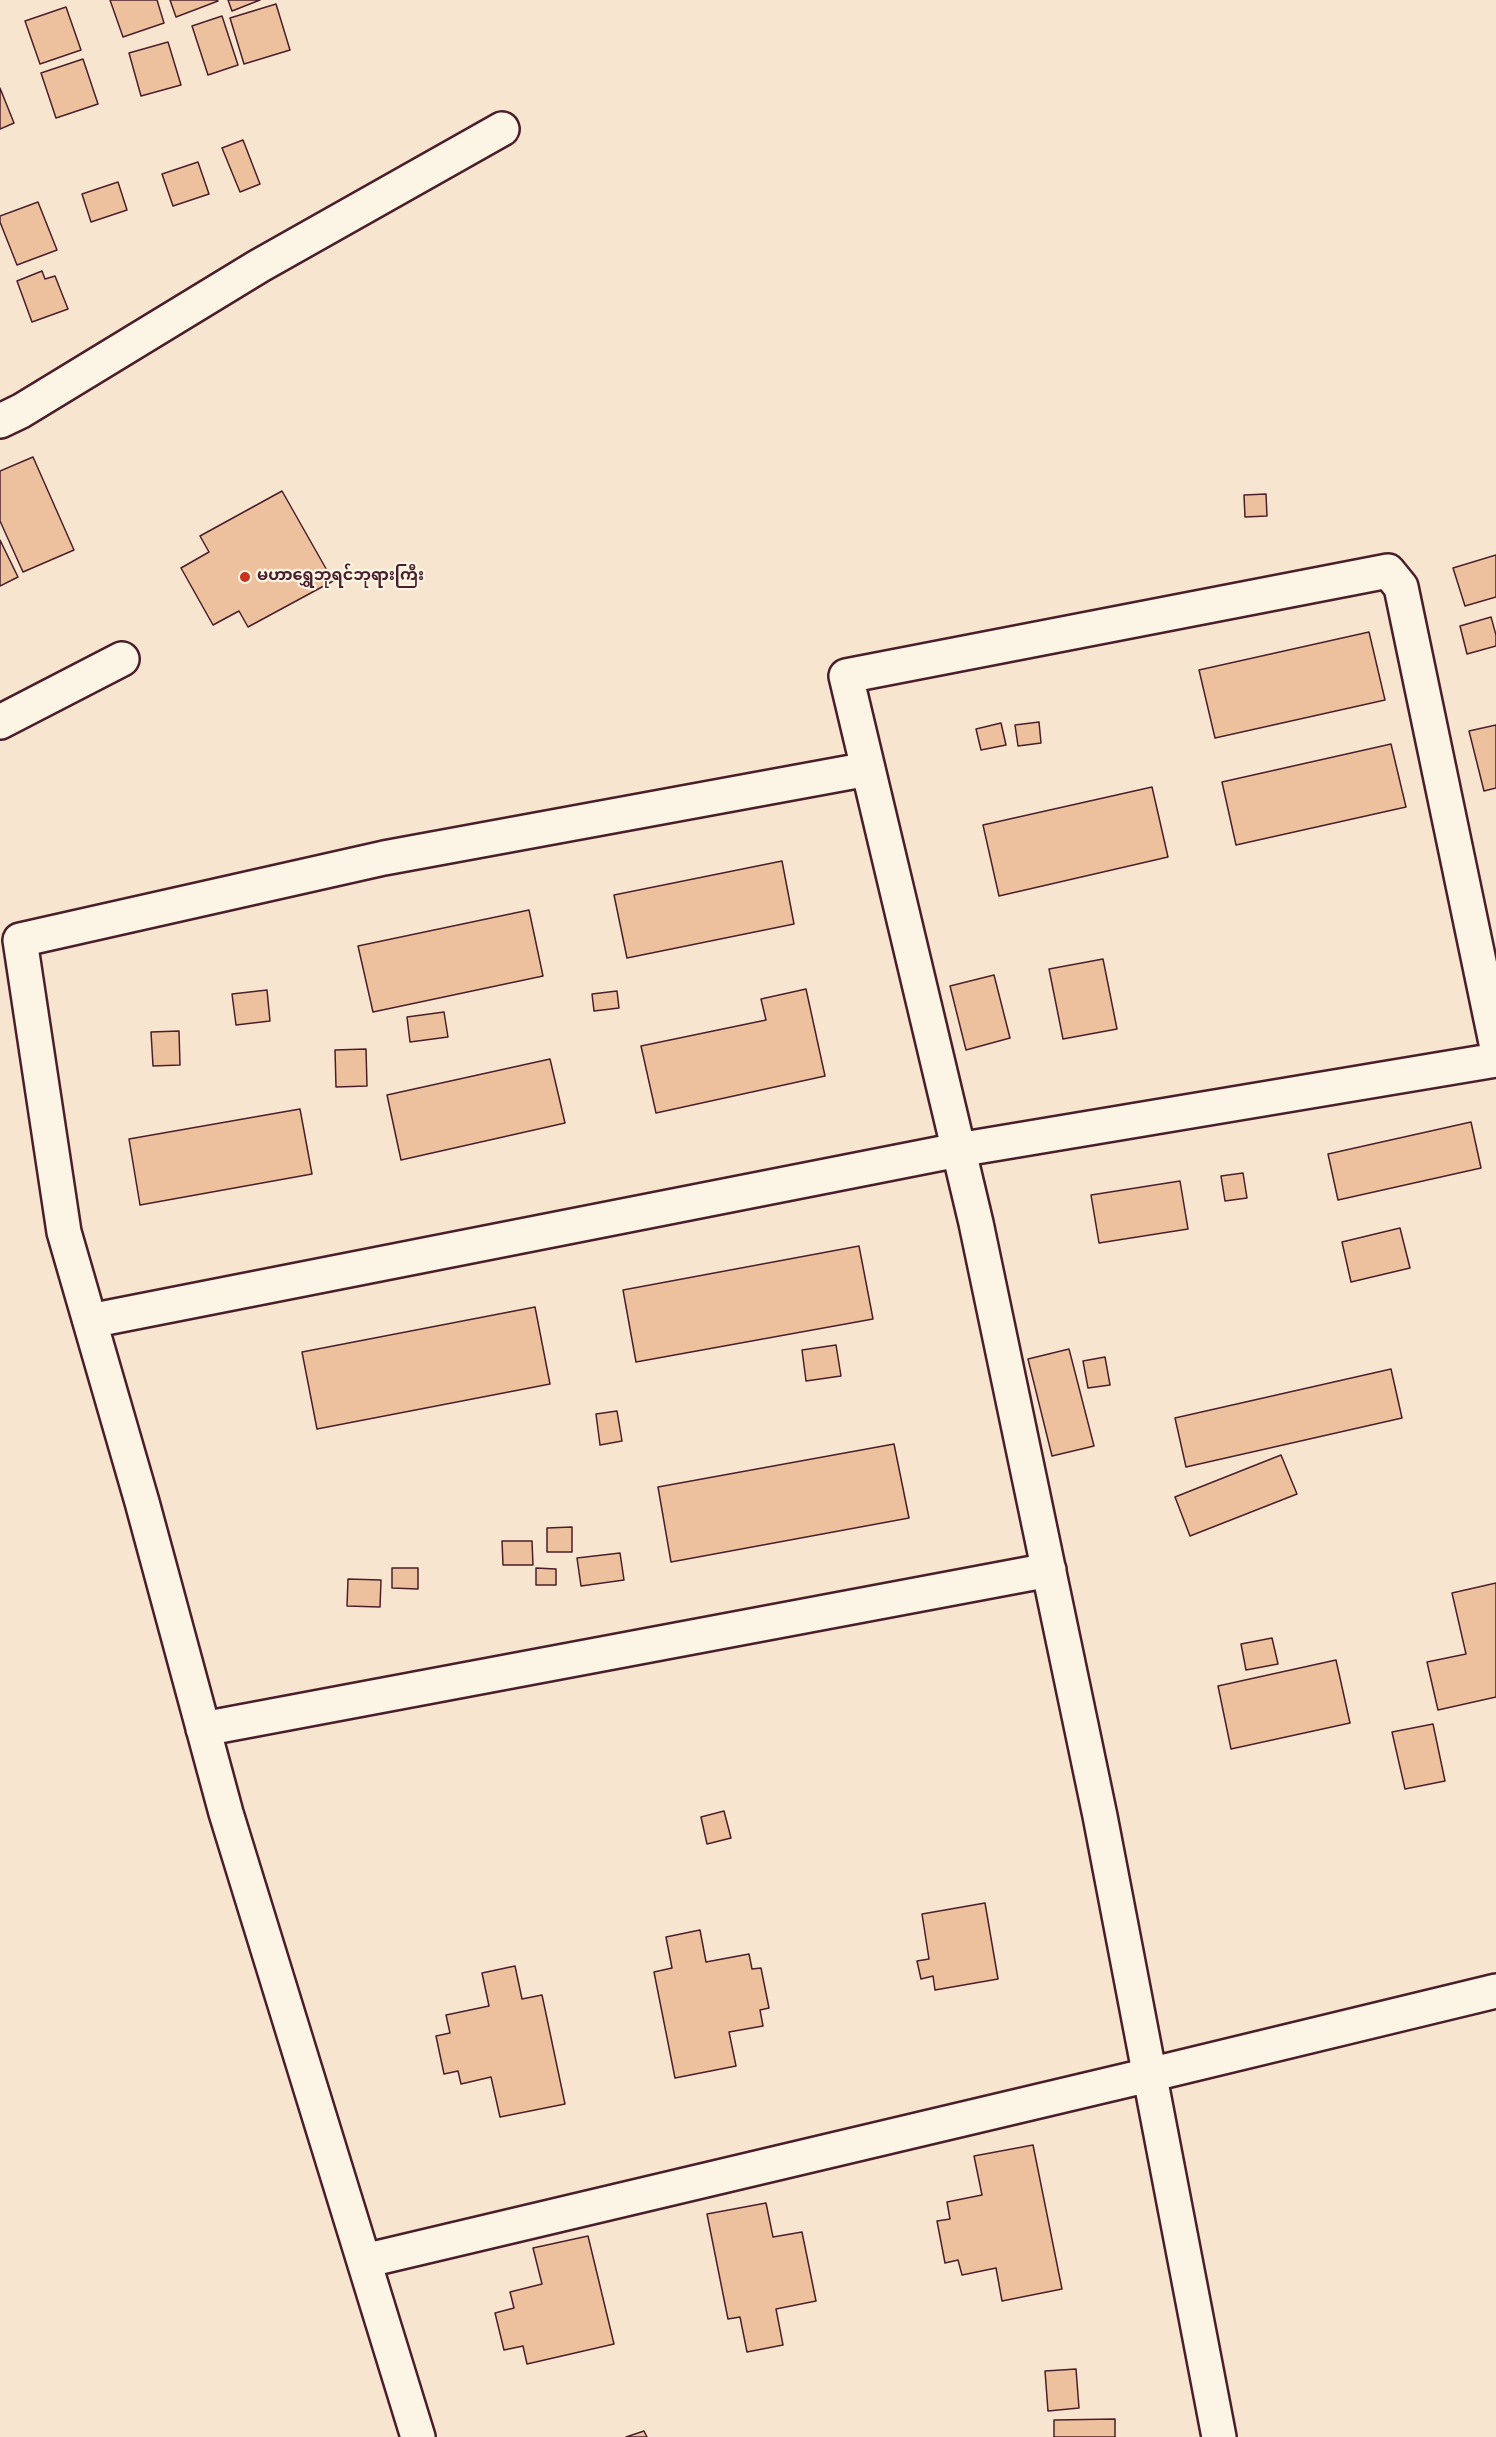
<!DOCTYPE html>
<html>
<head>
<meta charset="utf-8">
<style>
  body { margin:0 }
  canvas { display:block; background:#f8e5d0 }
</style>
</head>
<body>
<canvas width="1496" height="2437"></canvas>
<script>
const ctx = document.querySelector('canvas').getContext('2d');
ctx.lineJoin = 'round';
function fillPath(path, color) { ctx.fillStyle = color; ctx.fill(path, 'evenodd'); }
function stroke(path, color, width, dash) { ctx.strokeStyle = color; ctx.lineWidth = width; ctx.lineCap = dash ? 'butt' : 'round'; ctx.setLineDash(dash || []); ctx.stroke(path); }
function label(font, color, halo, rows, align = 'center') {
  ctx.font = font + ' Kalam,"Noto Sans Myanmar",sans-serif'; ctx.lineWidth = 4.5; ctx.setLineDash([]); ctx.textBaseline = 'middle'; ctx.strokeStyle = halo; ctx.fillStyle = color; for (const [text, x, y, turn = 0] of rows) {
    ctx.save(); ctx.translate(x, y); ctx.rotate((+turn || 0) * Math.PI / 180); ctx.textAlign = isNaN(turn) ? turn : align; if (halo) ctx.strokeText(text, 0, 0); ctx.fillText(text, 0, 0); ctx.restore();
  }
}
const building = new Path2D(`
  M110 0H157L164 23 123 37Z
  M170 0H217L218 1 176 17Z
  M228 0H260L232 11Z
  M276 4 290 50 244 64 230 18Z
  M66 7 81 50 40 64 25 21Z
  M222 16 238 65 208 75 192 26Z
  M168 42 181 85 141 96 129 53Z
  M83 59 98 104 56 118 41 73Z
  M0 88 14 123 0 129Z
  M243 140 260 184 240 192 222 148Z
  M198 162 209 194 173 206 162 174Z
  M118 182 127 210 91 222 82 194Z
  M38 202 57 250 17 265 0 222V216Z
  M42 271 45 279 55 276 68 309 32 322 17 281Z
  M33 457 74 550 23 572 0 521V471Z
  M282 491 333 581 248 627 239 611 213 625 181 568 209 552 200 536Z
  M1266 494 1267 516 1245 517 1244 495Z
  M0 540 18 577 0 586Z
  M1496 555V597L1465 606 1453 568Z
  M1491 617 1496 635V646L1467 654 1460 626Z
  M1369 632 1385 700 1215 738 1199 670Z
  M1039 722 1041 743 1018 746 1015 725Z
  M1001 723 1006 745 981 750 976 729Z
  M1496 725V788L1484 791 1469 731Z
  M1391 744 1406 807 1236 845 1222 782Z
  M1152 787 1168 857 999 896 983 825Z
  M782 861 794 924 627 958 614 895Z
  M529 910 543 976 373 1012 358 946Z
  M1103 959 1117 1029 1063 1039 1049 969Z
  M994 975 1010 1038 966 1050 950 986Z
  M806 989 825 1076 656 1113 641 1046 766 1020 761 999Z
  M267 990 270 1021 236 1025 232 994Z
  M617 991 619 1008 594 1011 592 994Z
  M444 1012 448 1037 410 1042 407 1017Z
  M179 1031 180 1065 153 1066 151 1032Z
  M366 1049 367 1086 336 1087 335 1050Z
  M550 1059 565 1123 401 1160 387 1095Z
  M300 1109 312 1174 140 1205 129 1139Z
  M1471 1122 1481 1168 1338 1200 1328 1154Z
  M1243 1173 1247 1198 1225 1201 1221 1176Z
  M1180 1181 1188 1229 1099 1243 1091 1195Z
  M1400 1228 1410 1268 1351 1282 1342 1242Z
  M859 1246 873 1319 636 1362 623 1290Z
  M535 1307 550 1384 317 1429 302 1352Z
  M836 1345 841 1376 806 1381 802 1350Z
  M1069 1349 1094 1446 1052 1456 1028 1359Z
  M1105 1357 1110 1385 1088 1388 1083 1361Z
  M1391 1369 1402 1418 1186 1467 1175 1418Z
  M617 1411 622 1441 600 1445 596 1414Z
  M894 1444 909 1518 671 1562 658 1487Z
  M1281 1455 1297 1494 1190 1536 1175 1497Z
  M572 1527V1552H547V1528Z
  M502 1541H532L533 1565H503Z
  M620 1553 624 1580 581 1586 577 1558Z
  M392 1568H418V1589L392 1588Z
  M536 1568 556 1569V1585H536Z
  M348 1579 381 1580 380 1607 347 1606Z
  M1496 1583V1697L1438 1710 1427 1662 1466 1654 1452 1593Z
  M1272 1638 1278 1664 1246 1670 1241 1644Z
  M1336 1660 1350 1723 1231 1749 1218 1686Z
  M1433 1724 1445 1781 1405 1789 1392 1732Z
  M724 1811 731 1838 707 1844 701 1817Z
  M985 1903 998 1979 935 1990 933 1976 921 1979 917 1961 929 1959 922 1914Z
  M700 1930 706 1962 749 1954 752 1969 761 1968 769 2008 760 2010 763 2026 729 2032 736 2066 675 2078 654 1972 672 1968 666 1937Z
  M515 1966 522 1999 542 1995 565 2104 500 2117 491 2077 461 2084 458 2071 444 2074 436 2036 450 2033 446 2015 489 2006 482 1973Z
  M1033 2145 1062 2289 1002 2301 996 2268 962 2275 958 2260 945 2263 937 2221 950 2219 947 2202 982 2195 974 2156Z
  M766 2203 773 2237 802 2232 816 2301 776 2309 783 2345 747 2352 740 2317 728 2319 707 2214Z
  M588 2236 614 2344 527 2364 523 2346 504 2350 495 2313 514 2308 510 2292 542 2284 533 2248Z
  M1076 2369 1079 2408 1048 2411 1045 2371Z
  M1115 2419V2437H1054V2420Z
  M644 2431 647 2437H626Z`);
const street = new Path2D(`
  M0 421 21 411 259 266 502 129
  M0 722 122 659
  M90 1321 958 1150 1496 1060
  M203 1729 1049 1570
  M364 2261 1149 2075 1496 1991
  M418 2437 226 1813 142 1502 64 1232 20 940 384 858 868 769
  M1219 2437 1100 1816 976 1223 846 676 1388 571 1401 587 1496 1043`);
const markers = [
  [245,577,6,"#c8321e"]
];
const poiNames = [
  ["မဟာရွှေဘုရင်ဘုရားကြီး",257,577]
];
fillPath(building, '#eec19e');
stroke(building, '#4a1f2b', 1.5);
stroke(street, '#4a1f2b', 38);
stroke(street, '#fcf5e5', 33);
for (const [x, y, r, color] of markers) { const dot = new Path2D(); dot.arc(x, y, r, 0, 2 * Math.PI); ctx.fillStyle = color; ctx.fill(dot); stroke(dot, '#fcf5e5', 2); }
label('bold 16px', '#4a1f2b', '#fcf5e5', poiNames, 'left');
</script>
</body>
</html>
